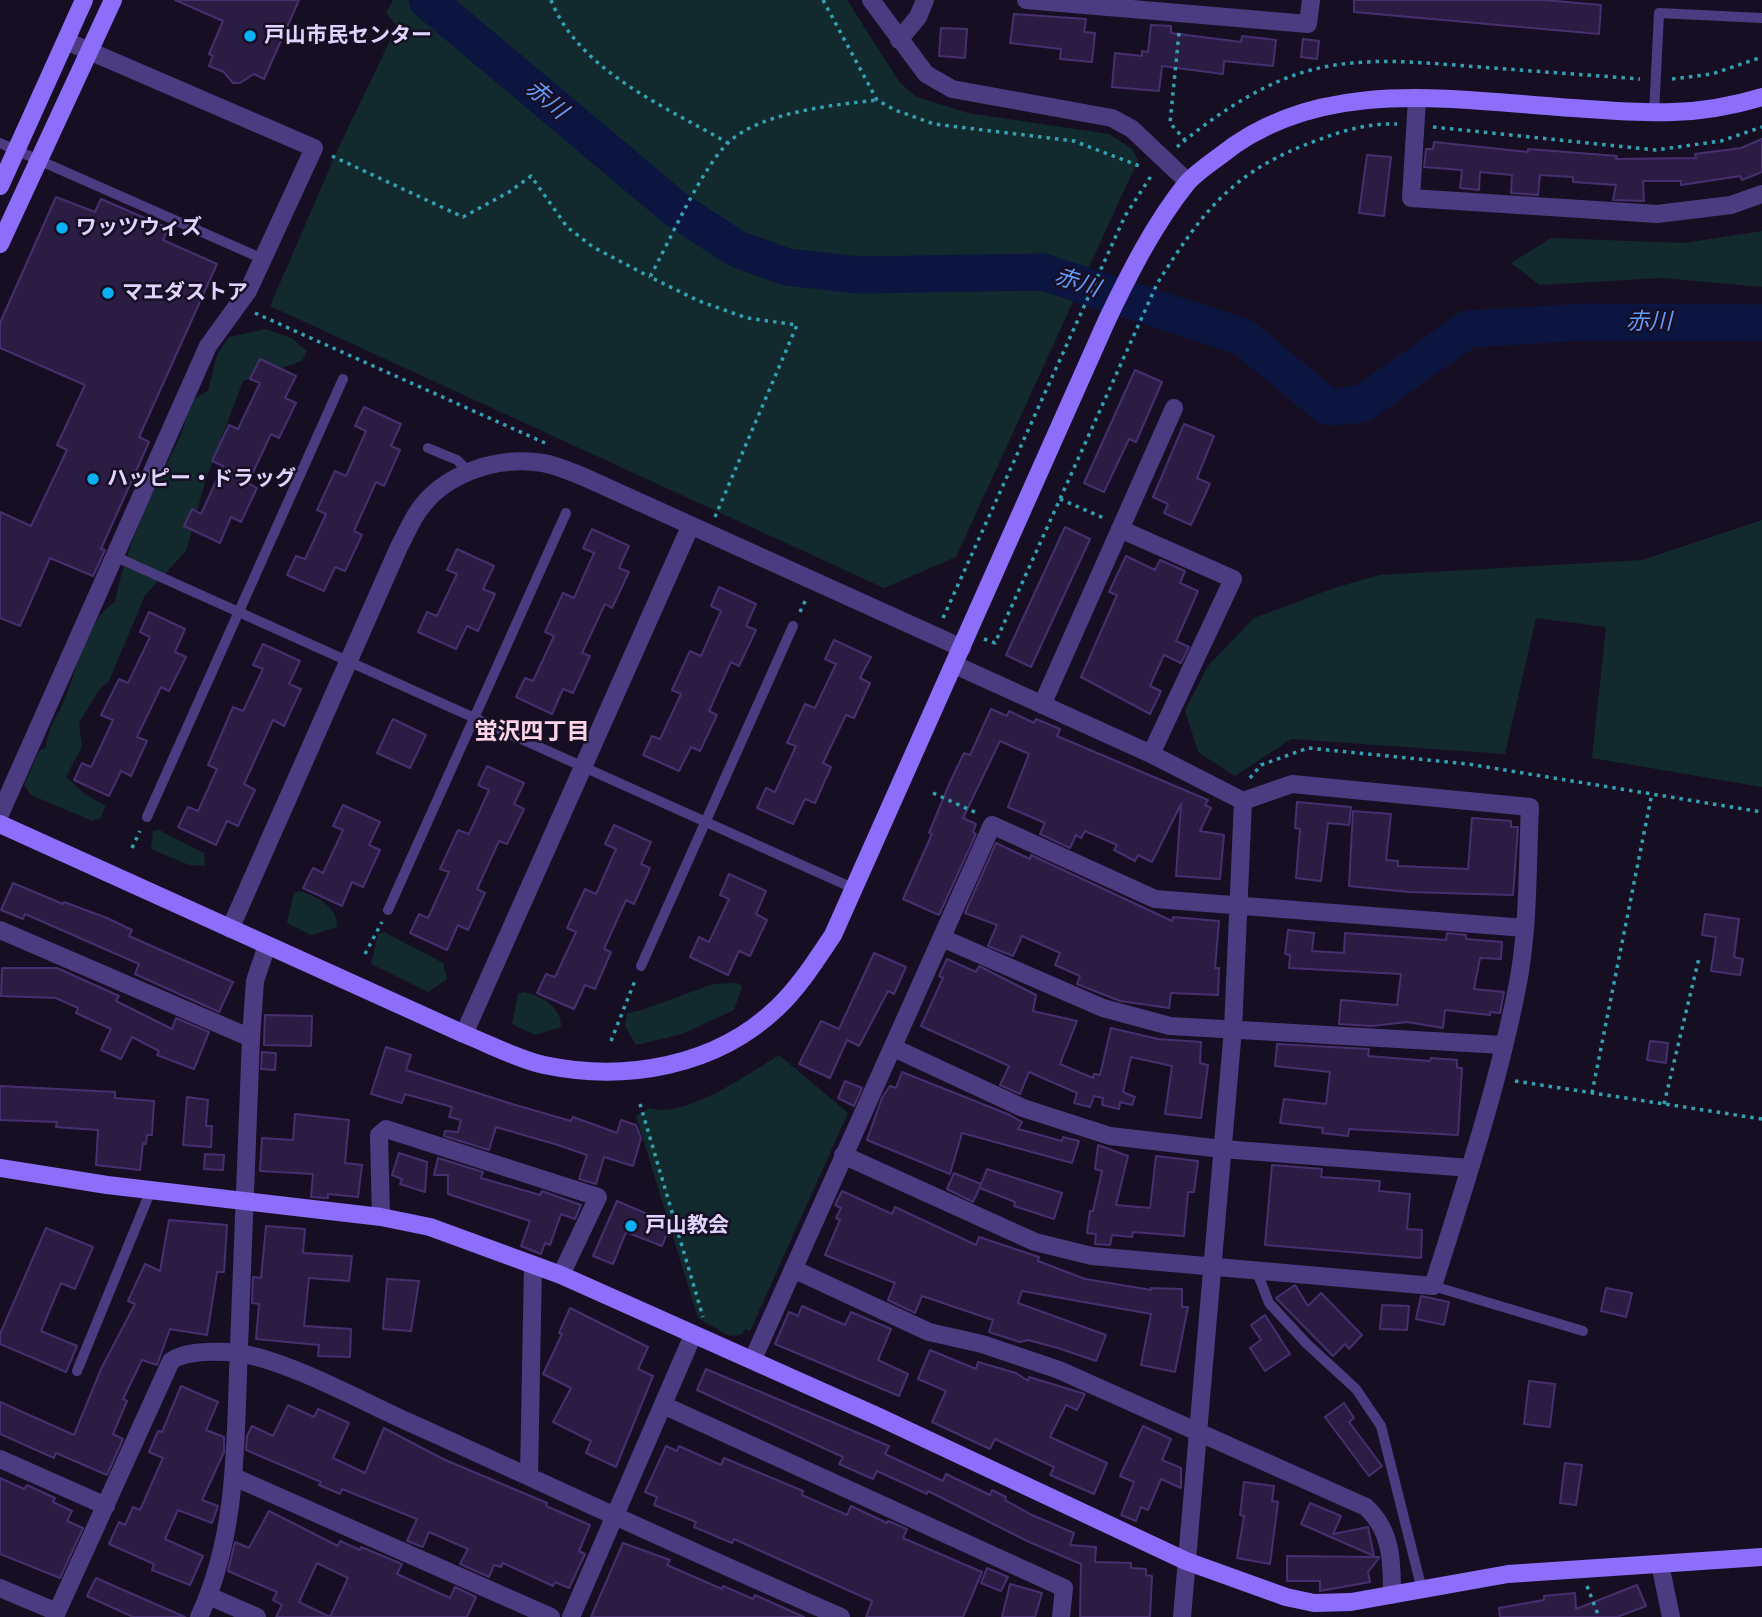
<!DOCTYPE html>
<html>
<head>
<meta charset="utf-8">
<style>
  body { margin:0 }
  canvas { display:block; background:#160f23 }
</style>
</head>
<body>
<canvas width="1762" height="1617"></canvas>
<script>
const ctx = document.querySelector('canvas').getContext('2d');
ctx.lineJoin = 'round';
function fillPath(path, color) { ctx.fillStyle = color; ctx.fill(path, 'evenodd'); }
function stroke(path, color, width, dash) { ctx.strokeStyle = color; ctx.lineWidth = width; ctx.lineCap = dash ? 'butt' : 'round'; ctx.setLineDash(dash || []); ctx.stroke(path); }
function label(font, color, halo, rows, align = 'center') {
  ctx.font = font + ' "Noto Sans","Noto Sans JP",sans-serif'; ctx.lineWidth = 5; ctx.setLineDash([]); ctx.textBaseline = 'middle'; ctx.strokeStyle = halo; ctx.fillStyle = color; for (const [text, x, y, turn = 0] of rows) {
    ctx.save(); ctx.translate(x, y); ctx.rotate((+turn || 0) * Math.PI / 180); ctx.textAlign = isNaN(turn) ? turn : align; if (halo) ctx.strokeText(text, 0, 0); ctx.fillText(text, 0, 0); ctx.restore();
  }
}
const green = new Path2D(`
  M393 0H847L900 83 917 97 968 113 1109 134 1132 149 1138 160 956 557 884 588 270 306 338 149 397 26 386 13Z
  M1762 231V287L1662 278 1540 285 1511 263 1551 238 1684 243Z
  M266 329 291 338 307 351 302 361 243 381 205 482 186 551 145 595 109 681 98 691 79 723 82 746 66 777 86 795 106 806 100 819 92 821 31 795 24 785 39 751 46 748C47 728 58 716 65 698 79 666 84 622 115 602 127 541 154 490 181 435 190 415 182 403 208 391L217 355 229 337Z
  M1762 520V787L1592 758 1606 627 1536 618 1505 754 1291 739 1235 776 1198 752 1185 710 1208 666 1254 618 1334 588 1380 575 1642 560Z
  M159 830 204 853 205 866 189 865 151 849 153 831Z
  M300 891C317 896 338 907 337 927L311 935 287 923 294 893Z
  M384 932 443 963 447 979 428 992 371 964 378 934Z
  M737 983 742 986 734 1010 682 1034 636 1045 625 1026 627 1013 642 1010 713 984Z
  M524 992C542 996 562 1008 561 1027L535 1035 512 1024 518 994Z
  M779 1055 848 1113 750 1331 745 1329 741 1335 730 1336 698 1318 636 1116 650 1108C683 1120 750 1073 779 1055Z`);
const river = new Path2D(`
  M427 0 677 210 737 249 787 267 859 275 1043 272 1243 337 1328 407 1362 404 1468 329 1585 322 1762 323`);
const building = new Path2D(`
  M175 0H299L264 79 254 74 240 83H233L224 72 209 66 213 56 209 54 223 21Z
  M1354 0H1544L1601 5 1599 34 1354 12Z
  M1014 14 1086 19 1084 32 1095 33 1092 62 1060 59 1061 49 1010 43Z
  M1151 25 1171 26V33L1241 42 1242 36 1276 40 1273 66 1224 61 1223 74 1162 66 1159 91 1112 87 1115 53 1142 56V51L1148 52Z
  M941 28 967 29 965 58 939 56Z
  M1303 39 1319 41 1317 59 1301 57Z
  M1762 139V172L1742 180 1740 176 1681 185V181H1643L1644 201 1613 200 1616 185 1573 182V177L1540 175 1538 195 1511 193 1512 175 1480 172 1479 190 1460 188 1462 170 1424 167 1426 149H1433L1434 142 1528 152V149L1617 156 1616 159 1696 158 1695 154 1741 148Z
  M1367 155 1391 157 1384 216 1359 213Z
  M56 197 95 212 101 199 168 228 163 240 217 264 139 437 149 442 101 549 105 550 93 576 50 558 20 626 0 618V512L31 526 67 450 57 445 85 385 0 348V323Z
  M260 359 296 376 285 398 296 403 279 438 271 434 248 483 257 488 241 522 231 517 220 543 184 526 192 509 201 514 223 466 212 461 229 425 238 429 260 383 250 379Z
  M1135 370 1162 382 1136 442 1129 439 1104 492 1084 483Z
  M364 407 401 424 391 446 400 450 384 486 376 482 354 531 362 535 345 571 335 567 324 591 287 575 296 556 305 559 326 514 317 510 335 471 346 476 366 431 355 426Z
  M1184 424 1214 436 1197 478 1210 484 1191 525 1164 513 1168 504 1153 497Z
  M1065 527 1090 539 1031 667 1006 655Z
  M592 529 629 546 619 568 629 572 612 608 605 604 582 653 590 656 573 693 563 689 552 714 516 697 525 678 533 681 554 636 545 632 563 593 574 598 594 553 583 548Z
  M457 549 494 566 483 589 495 594 478 631 467 626 456 649 418 632 427 612 437 616 457 574 447 570Z
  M1126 556 1155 570 1160 560 1185 571 1180 583 1198 591 1176 641 1189 647 1181 663 1164 655 1150 686 1161 691 1150 714 1081 677 1117 595 1109 592Z
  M719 587 756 604 746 626 756 630 739 666 731 662 709 711 717 715 700 751 691 747 679 771 643 755 652 736 660 739 681 694 672 690 690 651 701 656 721 611 711 606Z
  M149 612 185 629 175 652 186 657 169 691 161 687 137 737 147 741 131 776 121 771 109 796 74 780 82 763 91 767 113 720 101 715 119 679 128 683 150 637 140 632Z
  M834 640 871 657 860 678 870 683 854 718 846 715 823 763 831 767 815 803 805 799 793 824 757 808 766 788 775 792 796 746 787 743 805 704 815 708 836 664 825 659Z
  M263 644 300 661 289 684 301 689 284 726 273 720 244 784 255 790 238 826 227 821 216 845 178 827 188 807 198 811 217 769 208 765 233 707 243 711 263 669 253 665Z
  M991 709 1007 716 1009 711 1034 723 1036 719 1060 729 1057 736 1208 800 1205 805 1211 808 1200 831 1224 835 1220 879 1176 876 1181 804 1152 862 1138 855 1135 861 1114 850 1117 845 1085 831 1081 838 1076 835 1070 848 1040 834 1045 823 1008 807 1029 754 1000 741 963 818 976 824 973 832 976 834 939 915 903 899 932 834 929 833 950 782 964 753 970 755Z
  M393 719 426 735 410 768 377 753Z
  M487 766 524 783 514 804 524 809 507 844 499 841 477 889 485 893 468 930 458 925 447 950 410 933 419 914 428 918 449 872 440 869 458 830 469 834 489 790 478 785Z
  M1297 802 1351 807 1349 825 1328 823 1321 881 1296 878 1300 829 1295 828Z
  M343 805 380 822 369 845 380 850 363 887 352 882 342 906 303 888 313 868 323 873 343 830 333 826Z
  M1353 811 1391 814 1386 860 1398 861V866L1468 869 1472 818 1511 821V827H1518L1513 895 1408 892 1349 886Z
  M614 825 651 842 641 864 650 868 634 904 626 900 604 949 611 952 595 989 585 985 574 1009 537 993 546 974 555 977 576 932 567 928 585 889 596 894 616 849 605 844Z
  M996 843 1030 859 1031 855 1172 921 1173 917 1219 921 1215 968H1219L1218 995 1171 993 1169 1008 1120 1001 1077 984 1080 976 1055 965 1060 953 1022 936 1013 956 988 946 997 925 965 913Z
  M729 874 766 891 756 914 767 920 750 956 739 951 728 975 690 957 699 937 709 942 729 899 720 895Z
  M13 883 63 904 64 902 107 918 132 930 129 936 233 982 219 1012 135 974 139 964 25 914 23 919 1 910Z
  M1705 914 1739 919 1734 957 1743 959 1740 975 1711 971 1716 937 1702 935Z
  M1288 930 1314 933 1312 951 1344 953 1345 933 1446 940 1447 933 1466 935V939L1502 942 1501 959 1480 958 1474 989 1504 992 1500 1013 1490 1012V1015L1445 1010 1443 1028 1407 1022 1372 1026 1339 1024 1341 1000 1397 1005 1401 974 1289 968 1290 955 1285 954Z
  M874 953 906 967 894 994 888 991 859 1046 847 1040 830 1078 799 1064 821 1021 839 1029Z
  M947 959 976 972 979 966 1036 995 1033 1011 1077 1021 1060 1064 1093 1078 1094 1074 1100 1075 1111 1028 1158 1039 1201 1042 1200 1063 1208 1065 1201 1118 1165 1114 1172 1066 1131 1057 1123 1092 1135 1097 1132 1105 1120 1102 1119 1109 1102 1105 1103 1098 1094 1096 1090 1107 1074 1103 1077 1093 1029 1072 1020 1094 1000 1085 1009 1066 921 1026 943 978 939 976Z
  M2 968H57L119 996 116 1001 172 1029 176 1018 209 1032 194 1069 157 1055 159 1051 132 1037 121 1059 101 1050 111 1029 76 1013 78 1008 56 998 1 996Z
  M265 1015 312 1016 311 1046 264 1045Z
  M1650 1041 1668 1043 1666 1063 1647 1060Z
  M1277 1044 1369 1049 1368 1056 1430 1061 1431 1058 1457 1060V1068H1462L1458 1135 1349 1129 1348 1136 1322 1133 1323 1128 1280 1123 1284 1099 1326 1104 1330 1072 1275 1066Z
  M386 1047 411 1055 406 1070 512 1104 571 1121 573 1117 617 1133 621 1120 636 1125 641 1138 633 1166 604 1157 596 1184 579 1179 587 1155 558 1145 496 1127 489 1150 444 1136 445 1131 458 1132 461 1120 449 1117 452 1107 405 1094 402 1103 371 1094Z
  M262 1052 276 1053 275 1070 261 1069Z
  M902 1072 1010 1115 1022 1122 1018 1129 1062 1141 1063 1137 1079 1141 1072 1163 962 1133 950 1174 867 1140 882 1098 890 1086 896 1088Z
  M845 1081 862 1088 854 1106 838 1098Z
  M0 1086 115 1092V1098L154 1101 152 1135H147L146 1144 143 1143 140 1170 96 1165 98 1130 56 1127 57 1122 0 1120Z
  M187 1097 208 1100 206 1126H212L211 1147 183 1145Z
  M295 1114 349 1120 345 1163 362 1165 358 1197 328 1194V1198L311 1197 313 1174 260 1171 262 1138 293 1140Z
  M1098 1145 1128 1156 1116 1205 1150 1208 1156 1156 1198 1161 1194 1192H1188L1184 1236 1133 1232 1132 1237 1112 1235 1110 1245 1095 1244 1096 1234 1087 1233 1090 1211H1093L1102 1171 1095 1169Z
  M399 1153 427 1162 425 1192 400 1184 402 1179 392 1175Z
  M205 1154 224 1155 223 1170 204 1169Z
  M438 1158 483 1172 481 1178 540 1195 542 1191 581 1205 575 1219 561 1214 550 1245 545 1243 541 1254 521 1246 530 1221 448 1194V1175H434Z
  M1272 1165 1322 1169 1321 1177 1380 1181 1379 1191 1410 1194 1407 1229 1422 1230 1421 1258 1265 1245Z
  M987 1169 1062 1193 1054 1219 1014 1206 1015 1202 980 1188 981 1185 973 1202 947 1189 954 1173 981 1184Z
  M842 1191 892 1214 895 1207 976 1245 979 1237 1039 1257 1038 1261 1085 1279 1151 1290V1288L1182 1289V1307H1188L1175 1372 1141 1365 1151 1314 1022 1291 1018 1303 1106 1335 1096 1361 1058 1348 1028 1340 1020 1342 989 1332 993 1320 922 1296 915 1313 888 1300 895 1283 825 1255 840 1220 836 1218 841 1208 835 1205Z
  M617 1201 659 1219 656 1225 668 1231 662 1246 626 1232 613 1264 593 1256Z
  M169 1220 227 1225 224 1272H217L207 1335 170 1329 157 1365 142 1360 123 1399 127 1401 113 1434 123 1439 107 1475 56 1453 54 1458 0 1434V1402L74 1435 101 1369 135 1304 128 1301 145 1264 160 1271Z
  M266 1226 305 1229 303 1253 352 1256 349 1281 309 1278 304 1326 351 1329 350 1357 318 1356 319 1345 256 1339 259 1304 252 1303 253 1277 261 1278Z
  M46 1228 93 1247 75 1289 61 1283 41 1331 77 1346 66 1372 0 1344V1334Z
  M387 1279 419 1281 411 1331 383 1329Z
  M1295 1285 1308 1306 1321 1293 1362 1335 1349 1349 1345 1344 1333 1356 1276 1298Z
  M1606 1288 1632 1293 1626 1317 1601 1311Z
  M1421 1296 1449 1302 1444 1325 1416 1319Z
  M1382 1305 1409 1306 1407 1330 1380 1329Z
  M802 1306 845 1325 851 1312 891 1329 878 1360 908 1374 899 1396 775 1344 789 1312 798 1316Z
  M570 1308 648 1347 638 1369 653 1376 616 1467 586 1453 591 1441 553 1422 571 1388 543 1374 562 1334 559 1333Z
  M1265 1315 1290 1354 1265 1371 1250 1348 1261 1340 1251 1325Z
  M930 1350 976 1369 978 1362 1016 1373 1028 1381 1029 1377 1085 1394 1077 1410 1066 1405 1050 1437 1107 1463 1094 1494 1050 1475 1054 1467 995 1439 990 1449 932 1422 946 1391 918 1379Z
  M706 1369 889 1446 885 1454 943 1481 946 1474 990 1495 992 1490 1006 1497 1005 1500 1032 1515 1074 1533 1070 1545 1096 1547 1095 1562 1131 1563V1568L1146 1569V1575L1152 1576 1150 1617H1080L1081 1564 1027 1541 928 1491 927 1494 877 1471 873 1479 839 1464 843 1457 697 1390Z
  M1529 1381 1555 1384 1550 1427 1524 1424Z
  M181 1386 218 1402 206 1430 224 1437V1452L202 1500 218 1506 212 1523 178 1510 165 1539 203 1556 190 1585 152 1570 154 1564 109 1544 119 1522 125 1525 133 1507 140 1510 163 1458 149 1452 158 1431 162 1432Z
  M1344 1403 1354 1418 1349 1422 1382 1466 1369 1476 1325 1417Z
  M288 1405 314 1417 318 1409 349 1423 333 1458 365 1473 384 1428 443 1459 547 1503 546 1506 590 1525 579 1551 585 1554 569 1588 555 1582 553 1586 503 1563 501 1567 494 1565 489 1577 460 1564 468 1549 429 1532 423 1547 407 1541 417 1519 342 1489 340 1494 319 1485 321 1482 246 1450 247 1436 252 1426 273 1436Z
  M1143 1426 1171 1439 1162 1460 1181 1468V1488L1161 1479 1148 1510 1141 1507 1136 1521 1121 1515 1134 1482 1120 1476Z
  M666 1446 677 1451 679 1446 721 1465 724 1458 803 1491 802 1495 847 1515 851 1506 887 1523 888 1521 907 1529 903 1538 982 1572 963 1617H866L872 1601 734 1539 732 1543 694 1527 696 1522 654 1505 657 1497 645 1492Z
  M1565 1463 1582 1465 1576 1505 1560 1503Z
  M0 1478 24 1489 27 1485 55 1498 53 1502 72 1511 67 1521 83 1528 60 1578 0 1554Z
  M1244 1482 1274 1486 1272 1501 1278 1502 1270 1564 1237 1558 1244 1516 1240 1515Z
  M1310 1503 1341 1516 1333 1534 1368 1527 1374 1556 1301 1524Z
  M269 1511 338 1546 340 1541 360 1550 361 1547 402 1564 397 1574 450 1598 455 1587 476 1597 467 1617H330L348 1578 317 1563 299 1602 330 1617H276L282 1605 273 1600 277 1592 228 1571 235 1542 249 1548Z
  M623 1543 670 1560 667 1565 722 1589 723 1586 753 1599 755 1595 804 1617H591Z
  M1287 1556 1379 1557V1558L1368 1572 1370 1582 1320 1591V1581H1287Z
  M987 1568 1008 1577 1001 1591 981 1583Z
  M96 1578 137 1596 185 1617H133L87 1596Z
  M1010 1584 1042 1593 1035 1617H1002Z
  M1637 1585 1646 1606 1617 1617H1500L1499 1608 1544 1600V1596L1575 1593 1576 1609Z`);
const path = new Path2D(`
  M551 0C579 71 666 107 728 143
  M823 0 877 100 895 110 934 124 1074 141 1142 167
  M1179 33 1170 123 1185 140
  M1672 79 1712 74 1762 57
  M1433 127 1656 150 1721 141 1762 127
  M1177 147C1216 114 1265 81 1315 69 1369 56 1425 63 1480 67 1533 71 1586 75 1640 79
  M332 156 463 217 509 192 531 176 567 227 593 247 650 277
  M255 313 545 443
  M1060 499 1106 519
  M715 517 797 325 747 318 699 301 650 277C669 242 702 167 729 142 761 112 834 105 877 100
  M800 612 807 597
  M943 618 1125 216 1153 173
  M984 639 995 643 1157 284C1203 210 1234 170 1318 140 1344 130 1370 123 1397 124
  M1250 778 1261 765 1308 748 1468 764 1762 812
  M933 793 979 814
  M132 848 140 831
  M365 954 382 922
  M611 1041 636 978
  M1515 1081 1762 1119
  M1592 1093 1652 793
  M640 1104 703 1317
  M1664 1104 1699 958
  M1587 1586 1599 1617`);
const lane = new Path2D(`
  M1654 114 1659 13 1762 18
  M0 143 263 259
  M428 448 457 460 468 471
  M114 556 855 889
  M147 817 343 379
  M388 910 566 513
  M641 966 793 626
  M1257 1272 1269 1303 1307 1344 1356 1389 1381 1426 1422 1590
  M1433 1286 1583 1331
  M77 1371 151 1190`);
const street = new Path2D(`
  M871 0 926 74 952 89 1112 118 1132 129 1188 182
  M1026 0 1308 24 1311 0
  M899 40 918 17 925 0
  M1417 99 1411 198 1657 214 1731 205 1762 194
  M1120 529 1233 579 1151 754
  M1042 705 1174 408
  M0 814 208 346 248 291 314 148 66 41
  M230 929 399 547C405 536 410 524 417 513 443 473 497 456 543 463 556 465 571 472 584 477L962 648
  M0 930 251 1038
  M942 938 1103 1008 1170 1026 1503 1045
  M464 1034 690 527
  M894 1048 1023 1108 1110 1136 1222 1149 1470 1168
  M843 1155 1035 1242 1092 1256 1433 1286C1464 1188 1497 1089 1517 988 1529 929 1527 867 1530 807L1292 784 1243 801 1151 754 955 665
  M381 1217 379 1135 386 1129 598 1197 561 1275
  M793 1269 929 1332 982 1344 1059 1370 1366 1507C1392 1531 1392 1562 1392 1595
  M753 1359 992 825 1155 899 1525 928
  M663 1405 1064 1588 1061 1617
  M0 1459 106 1506
  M529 1476 533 1265
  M234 1477 551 1617
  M1660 1564 1671 1617
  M0 1588 57 1612 171 1361C186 1350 219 1351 238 1353 288 1360 367 1404 415 1425 557 1489 698 1555 841 1617
  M209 1596 257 1617
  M199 1617C239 1532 235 1437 239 1346 243 1243 247 1140 251 1038L255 981 267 945
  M571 1617 693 1335
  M1182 1617 1233 1029 1243 801`);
const secondary = new Path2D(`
  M0 186 84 0
  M0 244 113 0
  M0 824 464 1034C489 1044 517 1059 544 1065 625 1082 716 1067 778 1007 800 986 816 960 833 935L1107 320C1129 274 1154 224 1187 183 1196 173 1209 164 1220 156 1319 75 1454 100 1573 108 1643 113 1693 118 1762 97
  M0 1168 107 1185 381 1217 430 1227 561 1275 879 1417 1186 1561 1286 1597 1314 1603 1351 1602 1508 1574 1762 1557`);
const markers = [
  [250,36,7,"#09b0f4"],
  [62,228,7,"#09b0f4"],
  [108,293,7,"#09b0f4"],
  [93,479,7,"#09b0f4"],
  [631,1226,7,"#09b0f4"]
];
const poiNames = [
  ["戸山市民センター",264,36],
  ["ワッツウィズ",76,228],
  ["マエダストア",122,293],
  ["ハッピー・ドラッグ",107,479],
  ["戸山教会",645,1226]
];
const waterNames = [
  ["赤川",546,100,40],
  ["赤川",1077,283,18],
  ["赤川",1649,322]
];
const neighbourhoodNames = [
  ["蛍沢四丁目",532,732]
];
fillPath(green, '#12292d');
stroke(river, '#0c1540', 37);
fillPath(building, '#2b1c44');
stroke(building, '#472f6f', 2);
stroke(path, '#33a1b1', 3.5, [3.5, 5]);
stroke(lane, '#4b3c81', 10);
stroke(street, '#4b3c81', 18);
stroke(secondary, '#8c6efa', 18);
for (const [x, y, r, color] of markers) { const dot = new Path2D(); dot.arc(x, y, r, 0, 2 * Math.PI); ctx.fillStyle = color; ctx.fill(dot); stroke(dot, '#160f23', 2.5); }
label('bold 21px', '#e0d3fd', '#160f23', poiNames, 'left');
label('italic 23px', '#6599fa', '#160f23', waterNames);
label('bold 23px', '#fed5e7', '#160f23', neighbourhoodNames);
</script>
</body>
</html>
